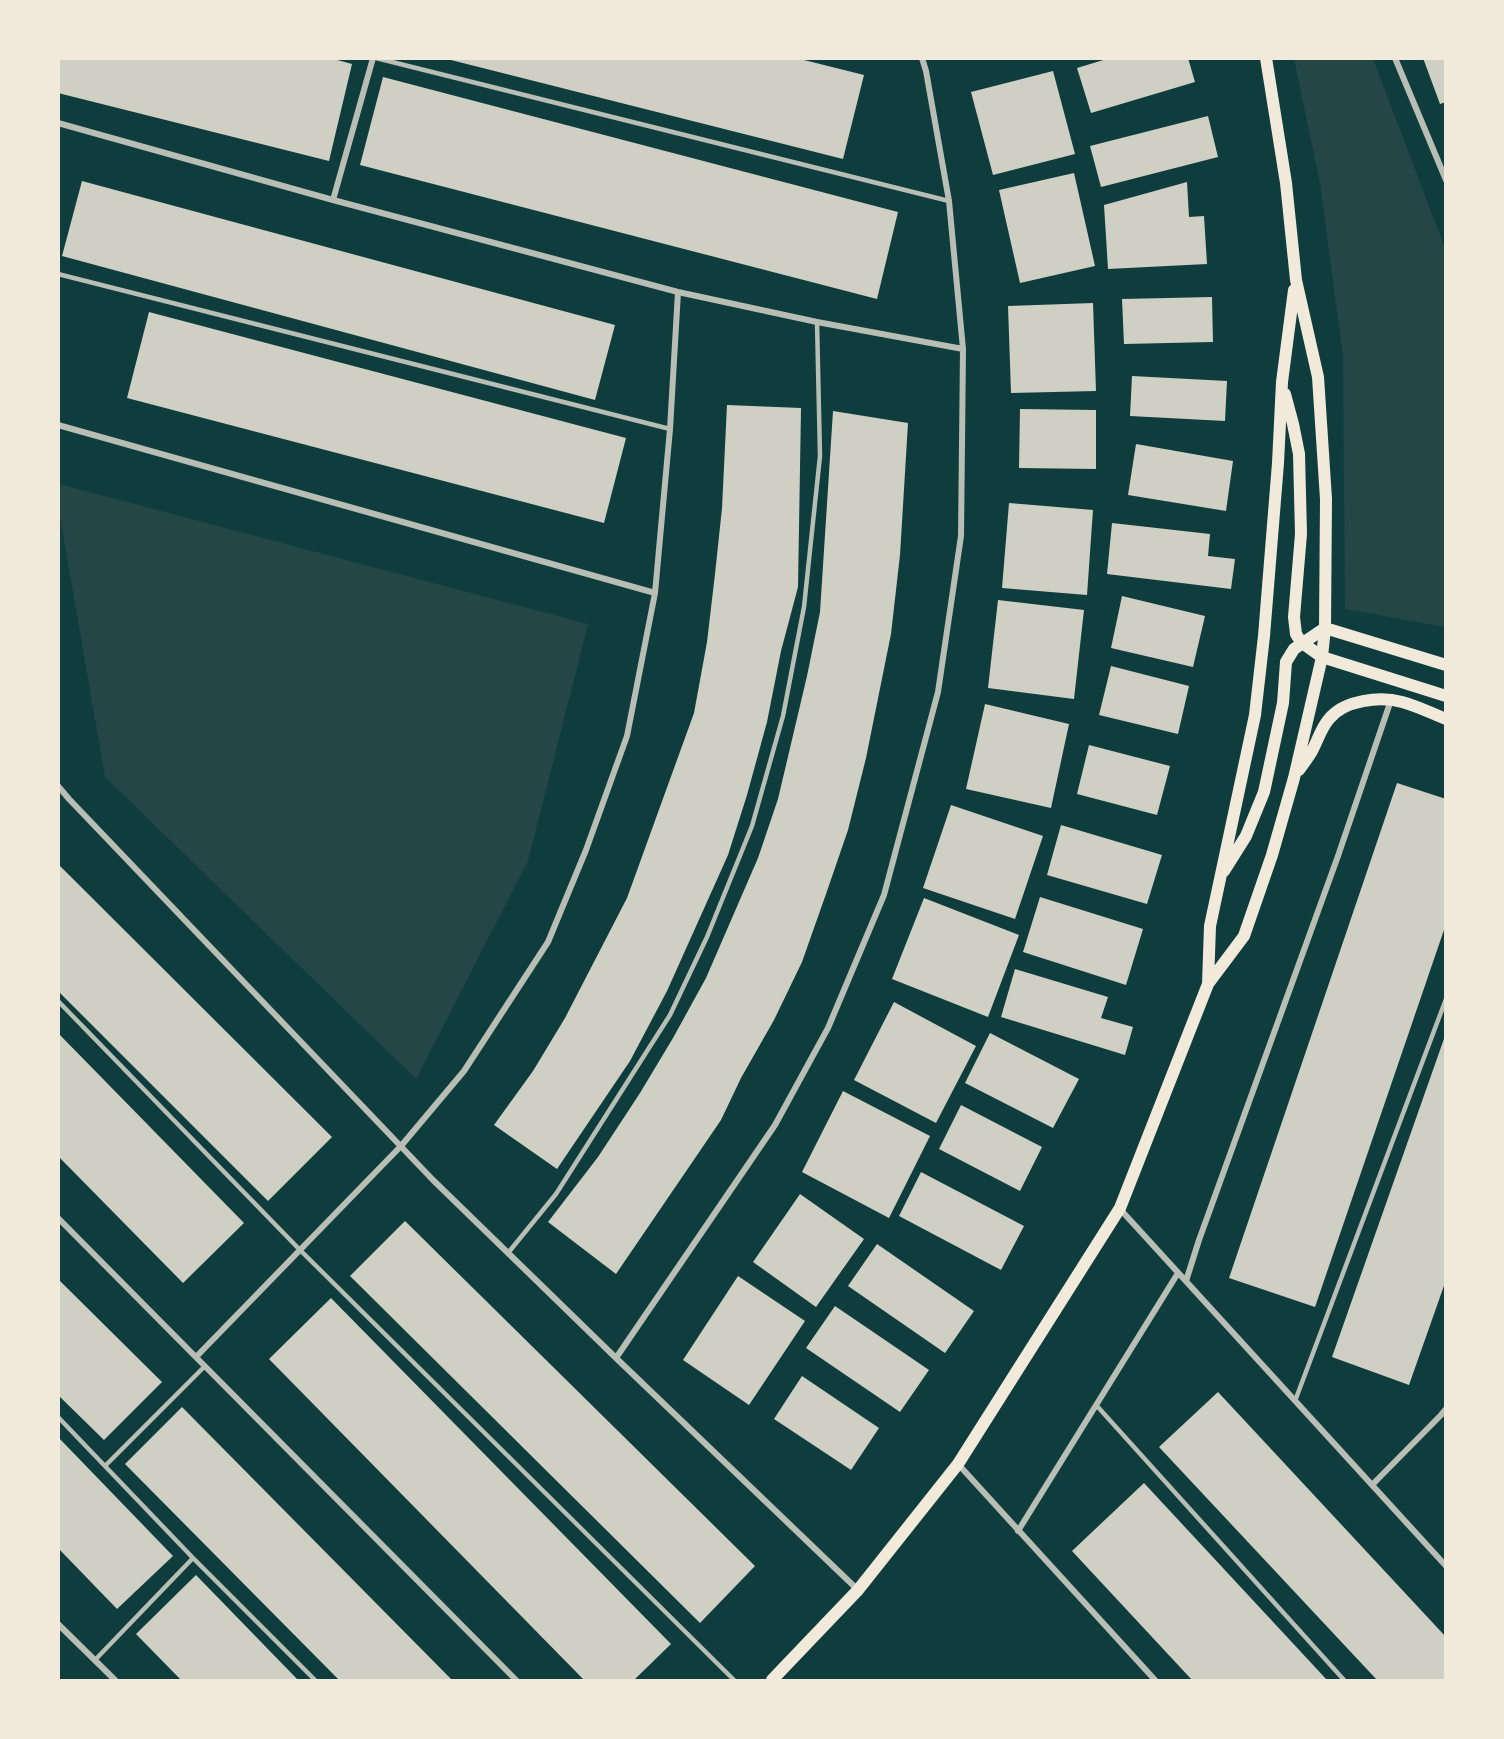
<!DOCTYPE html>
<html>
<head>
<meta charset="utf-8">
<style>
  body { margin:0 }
  #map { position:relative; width:1504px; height:1739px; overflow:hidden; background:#0f3d3e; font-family:Overpass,sans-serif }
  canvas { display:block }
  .frame { position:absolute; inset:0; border:60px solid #f1e9da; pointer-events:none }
</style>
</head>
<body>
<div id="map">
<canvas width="1504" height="1739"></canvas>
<div class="frame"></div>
</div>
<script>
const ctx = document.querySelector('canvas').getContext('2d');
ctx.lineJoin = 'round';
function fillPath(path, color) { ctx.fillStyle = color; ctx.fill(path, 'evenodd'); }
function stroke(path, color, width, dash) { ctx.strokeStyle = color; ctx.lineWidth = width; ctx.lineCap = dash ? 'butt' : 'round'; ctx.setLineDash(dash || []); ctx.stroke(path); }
const green = new Path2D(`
  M1294 59H1373L1445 248V627L1345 609 1343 357 1320 183Z
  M59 484 588 624 528 861 416 1079 105 777 59 511Z`);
const building = new Path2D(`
  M58 58H330L352 64 329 161 58 93Z
  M443 58H796L864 75 843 159Z
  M1110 58H1188L1195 82 1091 113 1077 68Z
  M1423 58H1446V102L1440 104Z
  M1053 71 1075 154 993 175 971 92Z
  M383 77 898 212 877 299 360 165Z
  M1208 116 1218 157 1101 187 1090 146Z
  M1074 173 1095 266 1020 283 999 190Z
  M82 181 615 325 595 400 62 256Z
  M1187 182 1189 217 1204 216 1207 264 1108 269 1104 205Z
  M1212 297 1213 342 1124 344 1122 299Z
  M1093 303 1096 391 1011 393 1008 306Z
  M149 312 626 438 604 523 127 398Z
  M1132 376 1227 381 1225 421 1130 416Z
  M727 405 801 408 798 587 781 651 767 722 747 795 728 855 667 991 630 1061 557 1169 494 1125 533 1071 565 1018 627 898 694 713 707 642 715 574 722 508Z
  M1020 409 1096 410V469L1019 468Z
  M833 411 908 423 900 555 891 634 866 758 848 830 826 894 802 962 774 1020 741 1078 721 1120 616 1274 548 1222 598 1157 640 1093 673 1038 706 978 758 858 778 799 807 676 820 612Z
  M1136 444 1233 461 1226 511 1128 495Z
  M1009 503 1093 510 1087 595 1002 588Z
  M1112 523 1210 534 1208 556 1235 559 1231 589 1107 574Z
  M1122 596 1205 616 1193 667 1111 648Z
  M998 600 1084 610 1074 699 988 688Z
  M1111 666 1189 686 1178 734 1099 715Z
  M985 704 1069 724 1051 808 966 789Z
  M1089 745 1170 766 1157 815 1077 794Z
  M1397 783 1446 799V924L1315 1307 1229 1278Z
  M951 805 1043 836 1015 919 923 888Z
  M1061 825 1162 855 1147 904 1047 875Z
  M58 864 332 1137 268 1201 58 991Z
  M1040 897 1143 929 1126 985 1023 952Z
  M924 898 1019 935 988 1017 892 979Z
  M1015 969 1108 997 1101 1018 1133 1027 1125 1055 1001 1017Z
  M894 1002 976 1046 936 1123 854 1080Z
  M58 1033 244 1223 183 1283 58 1156Z
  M990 1033 1079 1079 1053 1128 965 1083Z
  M1446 1033V1280L1409 1385 1332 1357Z
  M843 1091 930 1136 889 1218 802 1172Z
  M961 1105 1042 1147 1020 1191 939 1149Z
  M921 1172 1024 1226 1001 1270 899 1216Z
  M800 1194 864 1239 816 1307 753 1262Z
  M405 1221 755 1566 700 1623 350 1276Z
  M877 1244 974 1311 945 1353 848 1286Z
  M738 1276 805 1321 749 1405 683 1360Z
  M58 1279 162 1382 104 1440 58 1395Z
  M331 1298 671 1644 634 1680H584L269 1359Z
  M835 1306 929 1370 900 1412 806 1348Z
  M802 1376 879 1428 851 1470 774 1419Z
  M1218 1392 1446 1637V1680H1377L1159 1447Z
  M182 1407 452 1680H339L125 1464Z
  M58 1437 173 1556 117 1609 58 1548Z
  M1144 1483 1327 1680H1192L1072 1551Z
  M196 1575 298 1680H181L136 1634Z`);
const service = new Path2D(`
  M376 58 949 201
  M58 274 670 429
  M58 1001 300 1250 734 1680
  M508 1253 556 1194 670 1015 707 937 752 826 783 716 804 607 820 456 817 322
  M1295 1401 1446 999
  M1097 1406 1344 1680
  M58 1417 193 1558 315 1680
  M105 1466 205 1366
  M95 1660 193 1558`);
const minor = new Path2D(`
  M1395 58 1446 180
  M58 123 333 200 678 292 817 322 963 349
  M333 200 373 58
  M58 425 655 593
  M58 786 69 799 433 1180 616 1358 858 1590
  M1120 1209 1446 1566
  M58 1218 516 1680
  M1186 1281 1199 1240 1338 856 1391 700
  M196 1357 401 1146 464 1071 548 942 586 850 627 736 655 593 670 429 678 292
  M616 1358 775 1125 828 1028 884 895 938 692 961 536 963 349 949 201 926 71 922 58
  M958 1464 1155 1680
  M1372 1485 1441 1415 1446 1409
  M1018 1531 1178 1273
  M58 1624 115 1680`);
const secondary = new Path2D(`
  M1285 394 1293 424 1299 454 1301 534 1294 617 1296 634 1301 642 1322 657 1446 696
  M1299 770C1303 764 1308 758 1312 751 1318 740 1321 728 1329 719 1344 700 1380 696 1402 702 1417 706 1431 713 1446 719
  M1224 871 1246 836 1264 792 1283 703 1286 662 1294 649 1325 628 1446 665
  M1208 984 1210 926 1255 715 1264 636 1278 463 1282 382 1294 290
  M772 1680 858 1590 958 1464 1120 1208 1208 984 1244 936 1272 855 1294 778 1322 657 1325 628 1326 499 1318 377 1296 280 1286 183 1266 58`);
fillPath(green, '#244646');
fillPath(building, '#cfcfc3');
stroke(service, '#b8beb3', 4.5);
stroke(minor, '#b8beb3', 6);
stroke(secondary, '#f1e9da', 12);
</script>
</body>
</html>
